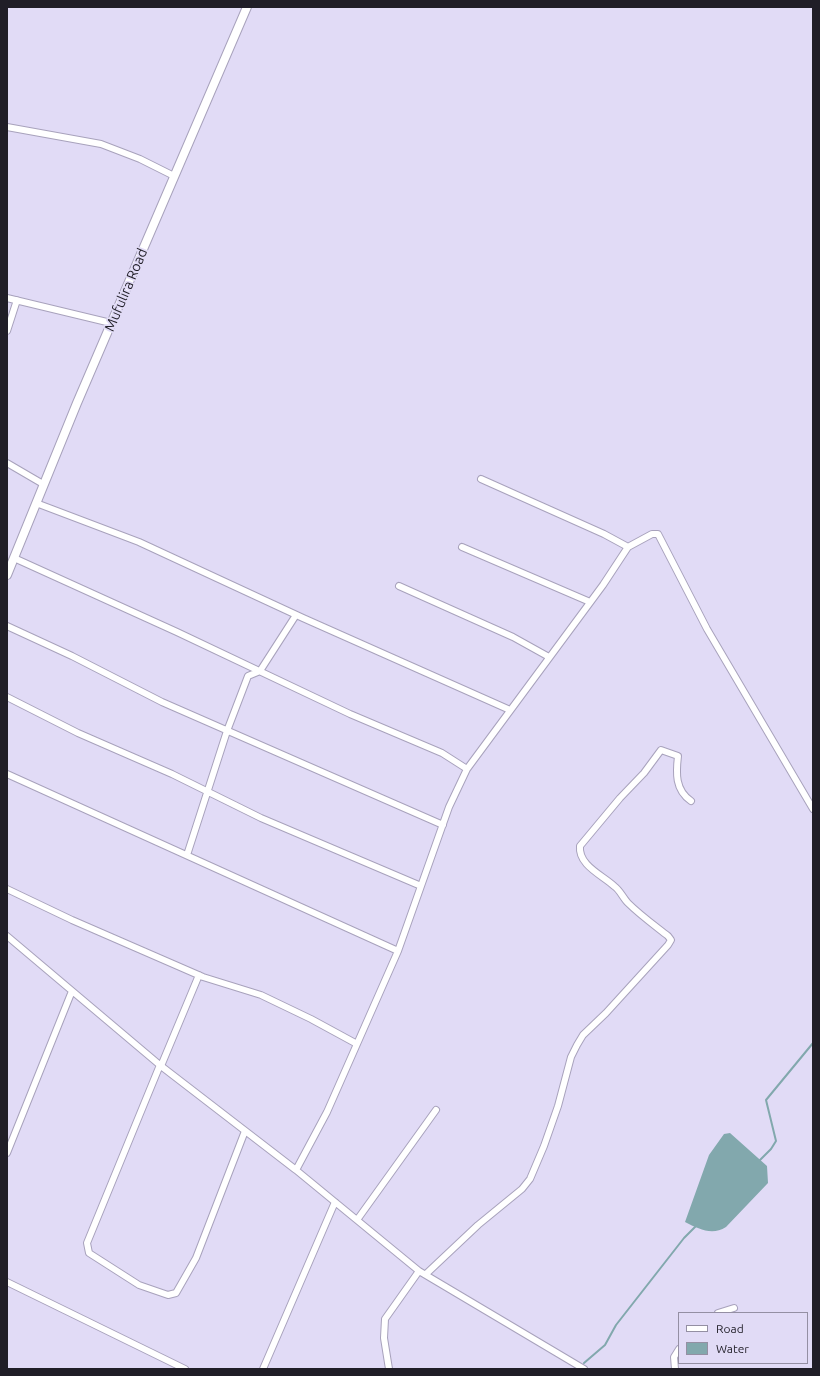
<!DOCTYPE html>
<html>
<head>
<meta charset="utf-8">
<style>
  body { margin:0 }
  #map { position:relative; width:820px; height:1376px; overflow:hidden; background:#e1dbf6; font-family:Ubuntu,sans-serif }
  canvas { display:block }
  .frame { position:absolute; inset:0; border:8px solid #201e27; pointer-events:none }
  .legend { position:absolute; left:678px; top:1312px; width:130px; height:52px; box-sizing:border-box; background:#e1dbf6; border:1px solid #948fa3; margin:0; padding:5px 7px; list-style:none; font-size:12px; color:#201e27 }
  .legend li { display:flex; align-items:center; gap:8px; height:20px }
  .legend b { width:20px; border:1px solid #948fa3 }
</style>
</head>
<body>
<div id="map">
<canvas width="820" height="1376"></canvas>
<div class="frame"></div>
<ul class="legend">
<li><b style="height:5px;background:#fff"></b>Road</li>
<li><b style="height:11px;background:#82a8ad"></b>Water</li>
</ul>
</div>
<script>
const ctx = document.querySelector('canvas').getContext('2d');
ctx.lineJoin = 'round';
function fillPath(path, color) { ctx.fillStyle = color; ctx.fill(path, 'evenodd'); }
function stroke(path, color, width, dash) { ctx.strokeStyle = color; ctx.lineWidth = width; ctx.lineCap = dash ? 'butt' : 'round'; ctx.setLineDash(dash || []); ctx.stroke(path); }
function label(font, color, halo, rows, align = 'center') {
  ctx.font = font + ' Ubuntu,sans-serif'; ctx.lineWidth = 3.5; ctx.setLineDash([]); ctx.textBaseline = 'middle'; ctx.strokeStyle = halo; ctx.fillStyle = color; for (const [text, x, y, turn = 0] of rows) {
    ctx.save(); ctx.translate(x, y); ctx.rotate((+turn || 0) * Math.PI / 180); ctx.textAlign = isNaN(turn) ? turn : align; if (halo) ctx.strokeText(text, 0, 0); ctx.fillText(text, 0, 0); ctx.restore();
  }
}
const water = new Path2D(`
  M730 1133 767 1166 768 1183 726 1227C712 1236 699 1229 685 1222L709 1155 724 1134Z`);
const stream = new Path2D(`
  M759 1161 771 1149 776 1141 766 1100 813 1043
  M584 1363 605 1345 616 1325 684 1238 696 1226`);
const minor = new Path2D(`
  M7 127 101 144 140 159 174 176
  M7 298 111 323
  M7 331 17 300
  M7 463 43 484
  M481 479 604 534 628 547
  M36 503 139 542 303 618 510 710
  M462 547 590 602
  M14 558 177 632 350 714 442 753 467 769
  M399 586 513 637 549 657
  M7 626 72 656 162 702 443 825
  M7 697 78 733 172 774 261 818 421 886
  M7 774 398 951
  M187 855 227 731 248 676 260 671 296 615
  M7 889 72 920 203 977 261 995 311 1019 357 1044
  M7 936 161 1066 296 1170 419 1271 584 1369
  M160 1065 87 1243 89 1253 139 1285 168 1295 176 1293 196 1258 245 1131
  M161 1066 199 975
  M7 1153 72 991
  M296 1170 327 1112 398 951 449 807 467 769 603 585 628 547 652 534H658L707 629 813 809
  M357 1220 436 1110
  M426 1274 478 1225 522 1189 530 1179 544 1146 558 1106 571 1057 577 1045 583 1035 606 1013 668 945 671 940 668 936C654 925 640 915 628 903 623 898 620 890 614 886 602 875 578 865 580 846L620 798 644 773 661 750 678 756C676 773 675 790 691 801
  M7 1282 185 1369
  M718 1313 734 1308
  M263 1369 335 1202
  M389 1369 384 1338 385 1319 419 1271
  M675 1369 674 1357 679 1349`);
const major = new Path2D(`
  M7 575 77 403 247 7`);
const streetNames = [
  ["Mufulira Road",126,290,-67]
];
fillPath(water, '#82a8ad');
stroke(stream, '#82a8ad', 2);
stroke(minor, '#a8a2bc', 8);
stroke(major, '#a8a2bc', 10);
stroke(minor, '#fff', 6);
stroke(major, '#fff', 8);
label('14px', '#201e27', '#e1dbf6', streetNames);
</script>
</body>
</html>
